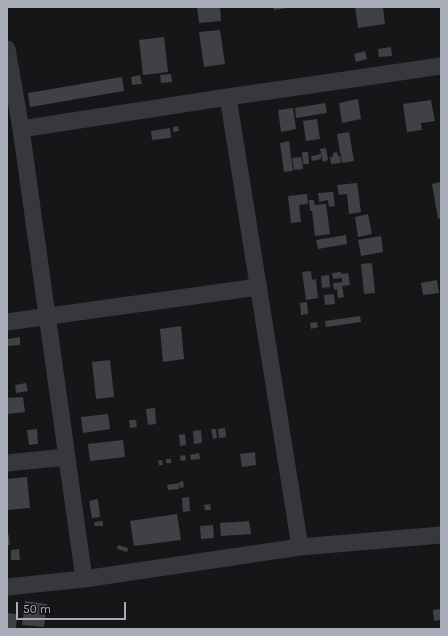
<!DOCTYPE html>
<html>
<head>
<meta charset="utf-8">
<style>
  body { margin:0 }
  #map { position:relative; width:448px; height:636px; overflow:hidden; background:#161618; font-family:Karla,sans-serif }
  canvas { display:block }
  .frame { position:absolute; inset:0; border:8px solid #a8adb8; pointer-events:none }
  .scale { position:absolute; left:16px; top:602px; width:110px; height:18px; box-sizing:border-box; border:2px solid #a8adb8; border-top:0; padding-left:5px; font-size:12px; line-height:14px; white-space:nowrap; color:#a8adb8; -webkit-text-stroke:3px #111113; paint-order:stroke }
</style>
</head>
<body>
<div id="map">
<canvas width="448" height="636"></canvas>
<div class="frame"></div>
<div class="scale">50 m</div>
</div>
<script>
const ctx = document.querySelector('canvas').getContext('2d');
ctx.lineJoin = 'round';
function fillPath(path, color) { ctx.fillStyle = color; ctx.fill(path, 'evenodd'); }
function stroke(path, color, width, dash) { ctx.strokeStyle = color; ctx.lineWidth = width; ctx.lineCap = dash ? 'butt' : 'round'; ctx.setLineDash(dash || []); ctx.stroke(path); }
const building = new Path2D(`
  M197 7H220L221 21 199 23Z
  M273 7H286L287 8 274 10Z
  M355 7H383L385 24 358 28Z
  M220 30 225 64 204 67 199 32Z
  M164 37 168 72 143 75 139 40Z
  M391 47 392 56 379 57 378 49Z
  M365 51 367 59 356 62 354 54Z
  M171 74 172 82 161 83 160 75Z
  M140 75 142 84 132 85 131 77Z
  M122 77 124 91 30 107 28 93Z
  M358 99 361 119 342 123 339 103Z
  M431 100 435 121 421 123 422 130 407 132 403 104Z
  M325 103 327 113 296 118 295 108Z
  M293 108 296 129 281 132 278 110Z
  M317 119 320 139 306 141 303 121Z
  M178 126 179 131 173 132V127Z
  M170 128 171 138 152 140 151 131Z
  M349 132 354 161 342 163 337 134Z
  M289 141 293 171 284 172 280 143Z
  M326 148 328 160 323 162 320 149Z
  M302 152H308L309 164H303Z
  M337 152 338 156H340L341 163 331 164 330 157H333V153Z
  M321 154V159L312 161 311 156Z
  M301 157 303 169 294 170 292 158Z
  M441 182V218L438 219 432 184Z
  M357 183 361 212 349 214 347 194 339 195 337 185Z
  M333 192 335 206 329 207 328 200 319 202 318 193Z
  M307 194 308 204 299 205 301 222 291 223 288 196Z
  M309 200H314L315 205 326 204 330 234 315 236 312 211H310Z
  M368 214 372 234 358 237 355 217Z
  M346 235 347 244 318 249 316 240Z
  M381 236 383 252 361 256 358 240Z
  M372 263 375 293 364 294 361 264Z
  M311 271 312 280 316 279 318 298 306 300 302 272Z
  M341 272V274L348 273 350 285 342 286 344 297 338 298 337 289 334 290 333 283 342 282V278L333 279 332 273Z
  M329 275 330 287 322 288 321 276Z
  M437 280 439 293 423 295 421 283Z
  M334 294 335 304 325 305 324 295Z
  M307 302 308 314 301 315 300 303Z
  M360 316 361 322 326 327 325 321Z
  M317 322 318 327 311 329 310 323Z
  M181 326 184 359 163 362 160 329Z
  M20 337V345L8 346 7 339Z
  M110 360 114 397 96 399 92 362Z
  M26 383 28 391 16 393 15 385Z
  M23 397 25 412 7 414V398Z
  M155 408 156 424 148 425 146 409Z
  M108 414 110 429 83 433 81 417Z
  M129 420H136L137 427 130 428Z
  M225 428 226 437 219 438 218 429Z
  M37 429 38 444 29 445 27 430Z
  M211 429H216L217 438 213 439Z
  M201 430 202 443 194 444 193 431Z
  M185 434 186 445 180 446 179 435Z
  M123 440 125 457 90 461 88 444Z
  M255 452 256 465 242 467 240 454Z
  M199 453 200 459 191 460 190 455Z
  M185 455 186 460 181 461 180 456Z
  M166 459H171V463H166Z
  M162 460 163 465H159L158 461Z
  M27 477 30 508 7 510V479Z
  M183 481 184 487 180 488 179 482Z
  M179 483V489L168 490 167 485Z
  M189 497 190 511 183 512 182 498Z
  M98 499 100 517 92 518 89 501Z
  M210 504 211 510H205L204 505Z
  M177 514 181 540 134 546 130 521Z
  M103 521V526H95L94 522Z
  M249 521 251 534 221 536 220 523Z
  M213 525 214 538 201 539 200 526Z
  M7 535H9L10 545H7Z
  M118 545 128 548 127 552 117 549Z
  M19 549 20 560H11V550Z
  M25 601 47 604 44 627 22 625Z
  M441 609V620L434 621 433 610Z
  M7 613 17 614 16 629H7Z`);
const minor = new Path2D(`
  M7 49 21 129 84 579
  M228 97 300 547
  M21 129 228 97 441 66
  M7 322 258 287
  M7 463 66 457
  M7 587 84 579 300 547 441 535`);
fillPath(building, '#404145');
stroke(minor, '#37383d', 17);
</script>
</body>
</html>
